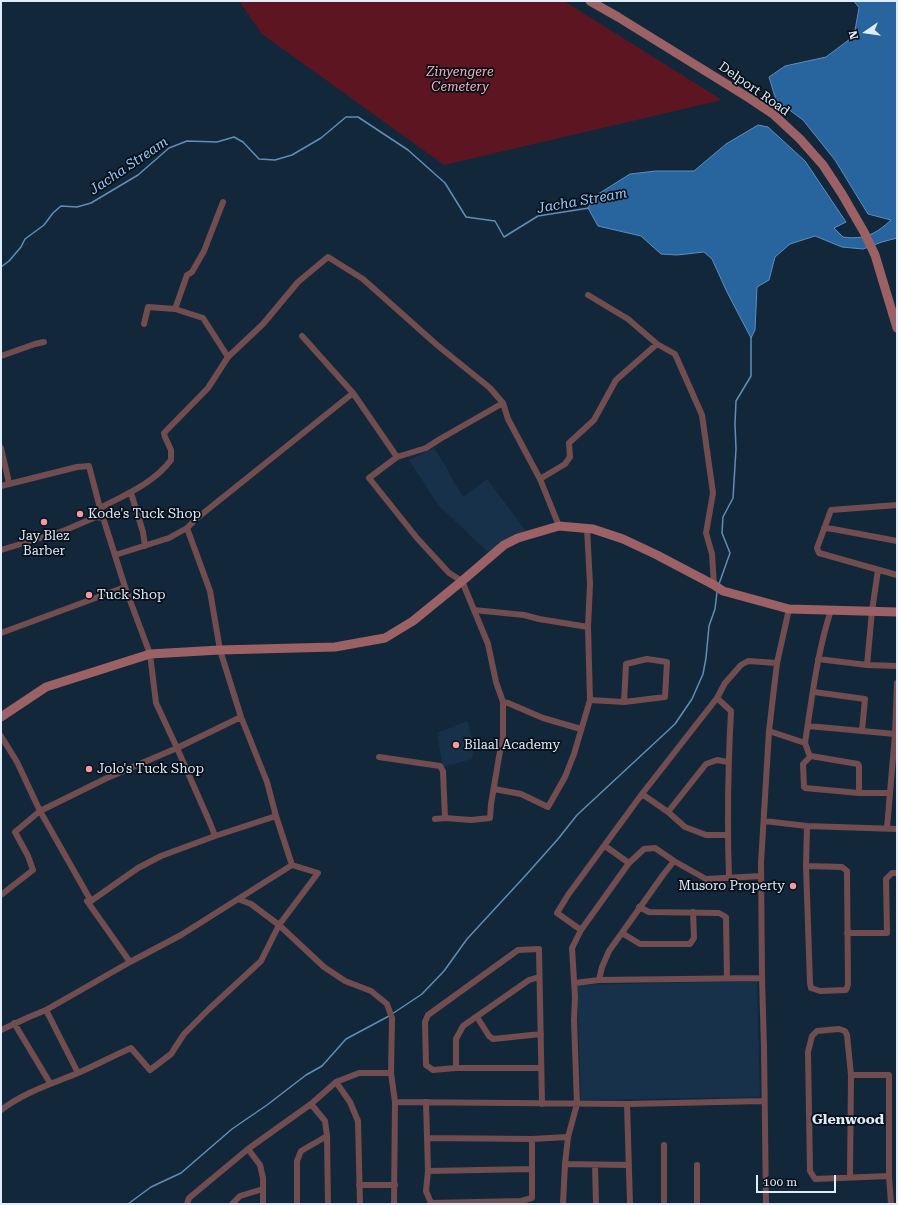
<!DOCTYPE html>
<html>
<head>
<meta charset="utf-8">
<style>
  body { margin:0 }
  #map { position:relative; width:898px; height:1205px; overflow:hidden; background:#13273b; font-family:"Roboto Serif",serif }
  canvas { display:block }
  .frame { position:absolute; inset:0; border:2px solid #dfecfa; pointer-events:none }
  .north { position:absolute; left:846px; top:12px; width:40px; height:40px; -webkit-text-stroke:3px #070f18; paint-order:stroke; rotate:257deg; font-size:11px; font-weight:700; line-height:16px; text-align:center; color:#dfecfa }
  .north::after { content:''; display:block; margin:auto; width:14px; height:18px; background:#dfecfa; clip-path:polygon(50% 0,100% 100%,50% 72%,0 100%) }
  .scale { position:absolute; left:756px; top:1175px; width:80px; height:18px; box-sizing:border-box; border:2px solid #dfecfa; border-top:0; padding-left:5px; font-size:12px; line-height:14px; white-space:nowrap; color:#dfecfa; -webkit-text-stroke:3px #070f18; paint-order:stroke }
</style>
</head>
<body>
<div id="map">
<canvas width="898" height="1205"></canvas>
<div class="frame"></div>
<div class="north">N</div>
<div class="scale">100 m</div>
</div>
<script>
const ctx = document.querySelector('canvas').getContext('2d');
ctx.lineJoin = 'round';
function fillPath(path, color) { ctx.fillStyle = color; ctx.fill(path, 'evenodd'); }
function stroke(path, color, width, dash) { ctx.strokeStyle = color; ctx.lineWidth = width; ctx.lineCap = dash ? 'butt' : 'round'; ctx.setLineDash(dash || []); ctx.stroke(path); }
function label(font, color, halo, rows, align = 'center') {
  ctx.font = font + ' "Roboto Serif",serif'; ctx.lineWidth = 3.5; ctx.setLineDash([]); ctx.textBaseline = 'middle'; ctx.strokeStyle = halo; ctx.fillStyle = color; for (const [text, x, y, turn = 0] of rows) {
    ctx.save(); ctx.translate(x, y); ctx.rotate((+turn || 0) * Math.PI / 180); ctx.textAlign = isNaN(turn) ? turn : align; if (halo) ctx.strokeText(text, 0, 0); ctx.fillText(text, 0, 0); ctx.restore();
  }
}
const built = new Path2D(`
  M434 448 450 473 448 472 463 497 487 479 526 531 489 553 439 506 409 460Z
  M467 721 472 737 473 753 472 759 443 767 437 733Z
  M757 981 760 1097 581 1100 577 985Z`);
const green = new Path2D(`
  M239 1H564L722 100 444 165 262 34Z`);
const water = new Path2D(`
  M854 1H897V238L882 242 863 249 842 247 815 236 790 244 775 257 769 280 757 287 755 330 751 338 727 292 712 259 704 252 677 255 661 254 641 236 598 226 588 208 595 196 630 174 656 171H694L726 144 758 125 768 127 805 161 846 222 834 228 843 237C864 240 876 234 891 220L868 214 835 160 803 120 776 100 769 77 785 66 826 57 854 36 859 8Z`);
const stream = new Path2D(`
  M1 267 9 261 21 247 25 239 44 225 53 213 61 206 77 207 91 203 138 175 169 148 187 141 217 142 234 137 243 142 259 159 275 160 292 155 321 138 346 117H358L408 150 445 183 466 217 495 221 504 237 538 216 589 208
  M719 584 730 553 722 533 723 517 733 498 736 449 735 424 736 401 751 376V337
  M392 1014 422 994 444 971 467 939 526 875 558 839 577 815 675 724 692 699 703 674 706 658 709 626 715 609 717 592
  M128 1204 151 1187 181 1173 232 1129 267 1105 306 1075 322 1066 346 1039 389 1016`);
const street = new Path2D(`
  M588 295 628 319 657 344
  M175 309 187 275 192 272 204 251 223 202
  M144 324 148 307 175 309 203 318 228 357
  M302 336 353 393 397 457
  M1 356 35 344 44 342
  M1 448 9 483
  M540 479 565 464 570 457 569 443 594 420 616 380 657 344 675 354 702 415 713 493 706 533 712 554 714 585
  M1 486 77 467 89 466 100 508 125 587 150 654 156 703 177 748 210 823 215 836
  M131 493 143 532 145 546
  M897 505 831 510 817 548 819 553 897 575
  M100 508C125 495 154 483 171 460V450L165 437 164 433 208 388 228 357 263 324 298 282 328 257 363 279 437 345 490 388 503 403 508 419 540 479 559 526
  M187 528 210 591 220 650 241 717 267 782 276 816 292 865
  M587 528 590 584 588 627
  M824 528 833 529 897 541
  M1 550 63 531 96 517 103 518
  M115 555 169 538 187 528 196 519 353 393
  M474 610 524 615 539 619 588 627 590 700 574 754 565 777 548 807 521 794 494 789
  M831 610C817 653 812 698 805 743L809 754 811 756 858 764 859 766V793
  M1 633 125 587
  M818 659 867 665 897 666
  M867 665 872 611 878 570
  M814 692 865 699 862 731
  M717 698 731 711C728 767 727 822 729 878
  M590 700 624 702 665 697 667 662 647 659 626 664 624 702
  M503 702 508 703 543 718 581 729
  M808 726 895 734
  M769 731 805 743
  M1 736 17 762 40 811 91 901
  M811 756 803 764 804 787 805 788 859 793H890
  M379 757 440 766 443 771 445 818 471 820 490 818 491 804 499 757 503 737V702L496 682 488 644 462 581 449 573 417 538 369 478 397 457 426 448 440 439 503 403
  M642 794 668 812 685 827 706 835H727
  M668 812 706 764 717 760 728 762
  M435 819 445 818
  M764 821 807 826 897 829
  M887 828 895 734 897 683
  M605 846 629 863
  M806 866 842 867 847 871 848 985 846 990 820 991 811 988 810 983 806 866 807 826
  M1 895 33 870 28 856 15 832 40 811 107 778 177 748 241 717
  M238 899 251 904 279 925 324 967 345 981 371 991 387 1004 392 1018 391 1073 395 1102 394 1204
  M639 907 649 912 719 913 726 917 727 978
  M581 930 557 913 568 895 642 794 717 698 725 683 741 665 748 661 777 663
  M622 933 640 944H690L694 938 693 912
  M847 933H887L886 879 892 873H897
  M130 962 87 901H91L138 868 161 856 215 836 276 816
  M599 980 602 967 609 951 663 875 674 861
  M575 983 599 980 762 978
  M46 1010 78 1073
  M477 1017 489 1036 493 1039 541 1034
  M14 1023 50 1083
  M1 1030 29 1017 46 1010 130 962 181 935 292 865 318 873 279 925 261 961 209 1009 184 1034 171 1054 150 1070 131 1048C113 1056 96 1065 78 1073 51 1084 25 1092 1 1110
  M456 1068V1039L463 1026 529 980 539 977
  M541 1068H456L433 1070 426 1065 425 1022 428 1015 518 950 539 949 542 1104
  M851 1075H889V1176L891 1204
  M336 1082 350 1102 358 1121 360 1204
  M395 1102 627 1104 764 1101
  M426 1102 428 1171 426 1191 431 1203 521 1201 532 1198V1139
  M311 1104 325 1121 327 1136 328 1204
  M627 1104 630 1204
  M427 1138 532 1139 568 1137
  M248 1149 260 1165 263 1178V1204
  M565 1164 629 1165
  M595 1165 596 1204
  M428 1171 532 1169
  M850 1177 851 1075 847 1035 845 1031 839 1029 817 1031 812 1036 808 1052 810 1171 815 1179 889 1176
  M359 1185H395
  M187 1204 189 1198 248 1149 311 1104 336 1082 359 1073H391
  M232 1204 240 1196 263 1189
  M297 1204V1161L301 1151 327 1136
  M563 1204 565 1164 568 1137 577 1104 574 1020 575 997 572 948 581 930 629 863 644 849 655 848 674 861 706 879 761 876
  M664 1204V1145
  M697 1204V1165
  M766 1204 764 1048 762 978 761 863 769 731 777 663 789 609`);
const secondary = new Path2D(`
  M590 1 618 17 749 98 773 114 800 139 823 165 842 194 864 232 875 255 897 328
  M1 717 46 687 150 654 220 650 335 647 385 638 413 621 462 581 504 545 518 538 559 526 593 529 623 539 657 555 714 585 723 591 789 609 897 612`);
const markers = [
  [80,514,4,"#f49aa0"],
  [44,522,4,"#f49aa0"],
  [89,595,4,"#f49aa0"],
  [456,745,4,"#f49aa0"],
  [89,769,4,"#f49aa0"],
  [793,886,4,"#f49aa0"]
];
const parkNames = [
  ["Zinyengere",460,72],
  ["Cemetery",460,87]
];
const streetNames = [
  ["Delport Road",754,89,35]
];
const poiNames = [
  ["Kode's Tuck Shop",88,514],
  ["Jay Blez",44,536,"center"],
  ["Barber",44,551,"center"],
  ["Tuck Shop",97,595],
  ["Bilaal Academy",464,745],
  ["Jolo's Tuck Shop",97,769],
  ["Musoro Property",785,886,"right"]
];
const waterNames = [
  ["Jacha Stream",129,166,-34],
  ["Jacha Stream",582,201,-10]
];
const neighbourhoodNames = [
  ["Glenwood",848,1120]
];
fillPath(built, '#17314a');
fillPath(green, '#5d1521');
fillPath(water, '#28659e');
stroke(water, '#5f8eba', 1);
stroke(stream, '#5f8eba', 1.5);
stroke(street, '#714d4f', 6);
stroke(secondary, '#9b6165', 9);
for (const [x, y, r, color] of markers) { const dot = new Path2D(); dot.arc(x, y, r, 0, 2 * Math.PI); ctx.fillStyle = color; ctx.fill(dot); stroke(dot, '#070f18', 1.5); }
label('italic 13px', '#f8b0b4', '#070f18', parkNames);
label('13px', '#dfecfa', '#070f18', streetNames);
label('13px', '#dfecfa', '#070f18', poiNames, 'left');
label('italic 14px', '#99c8f8', '#070f18', waterNames);
label('bold 14px', '#dfecfa', '#070f18', neighbourhoodNames);
</script>
</body>
</html>
